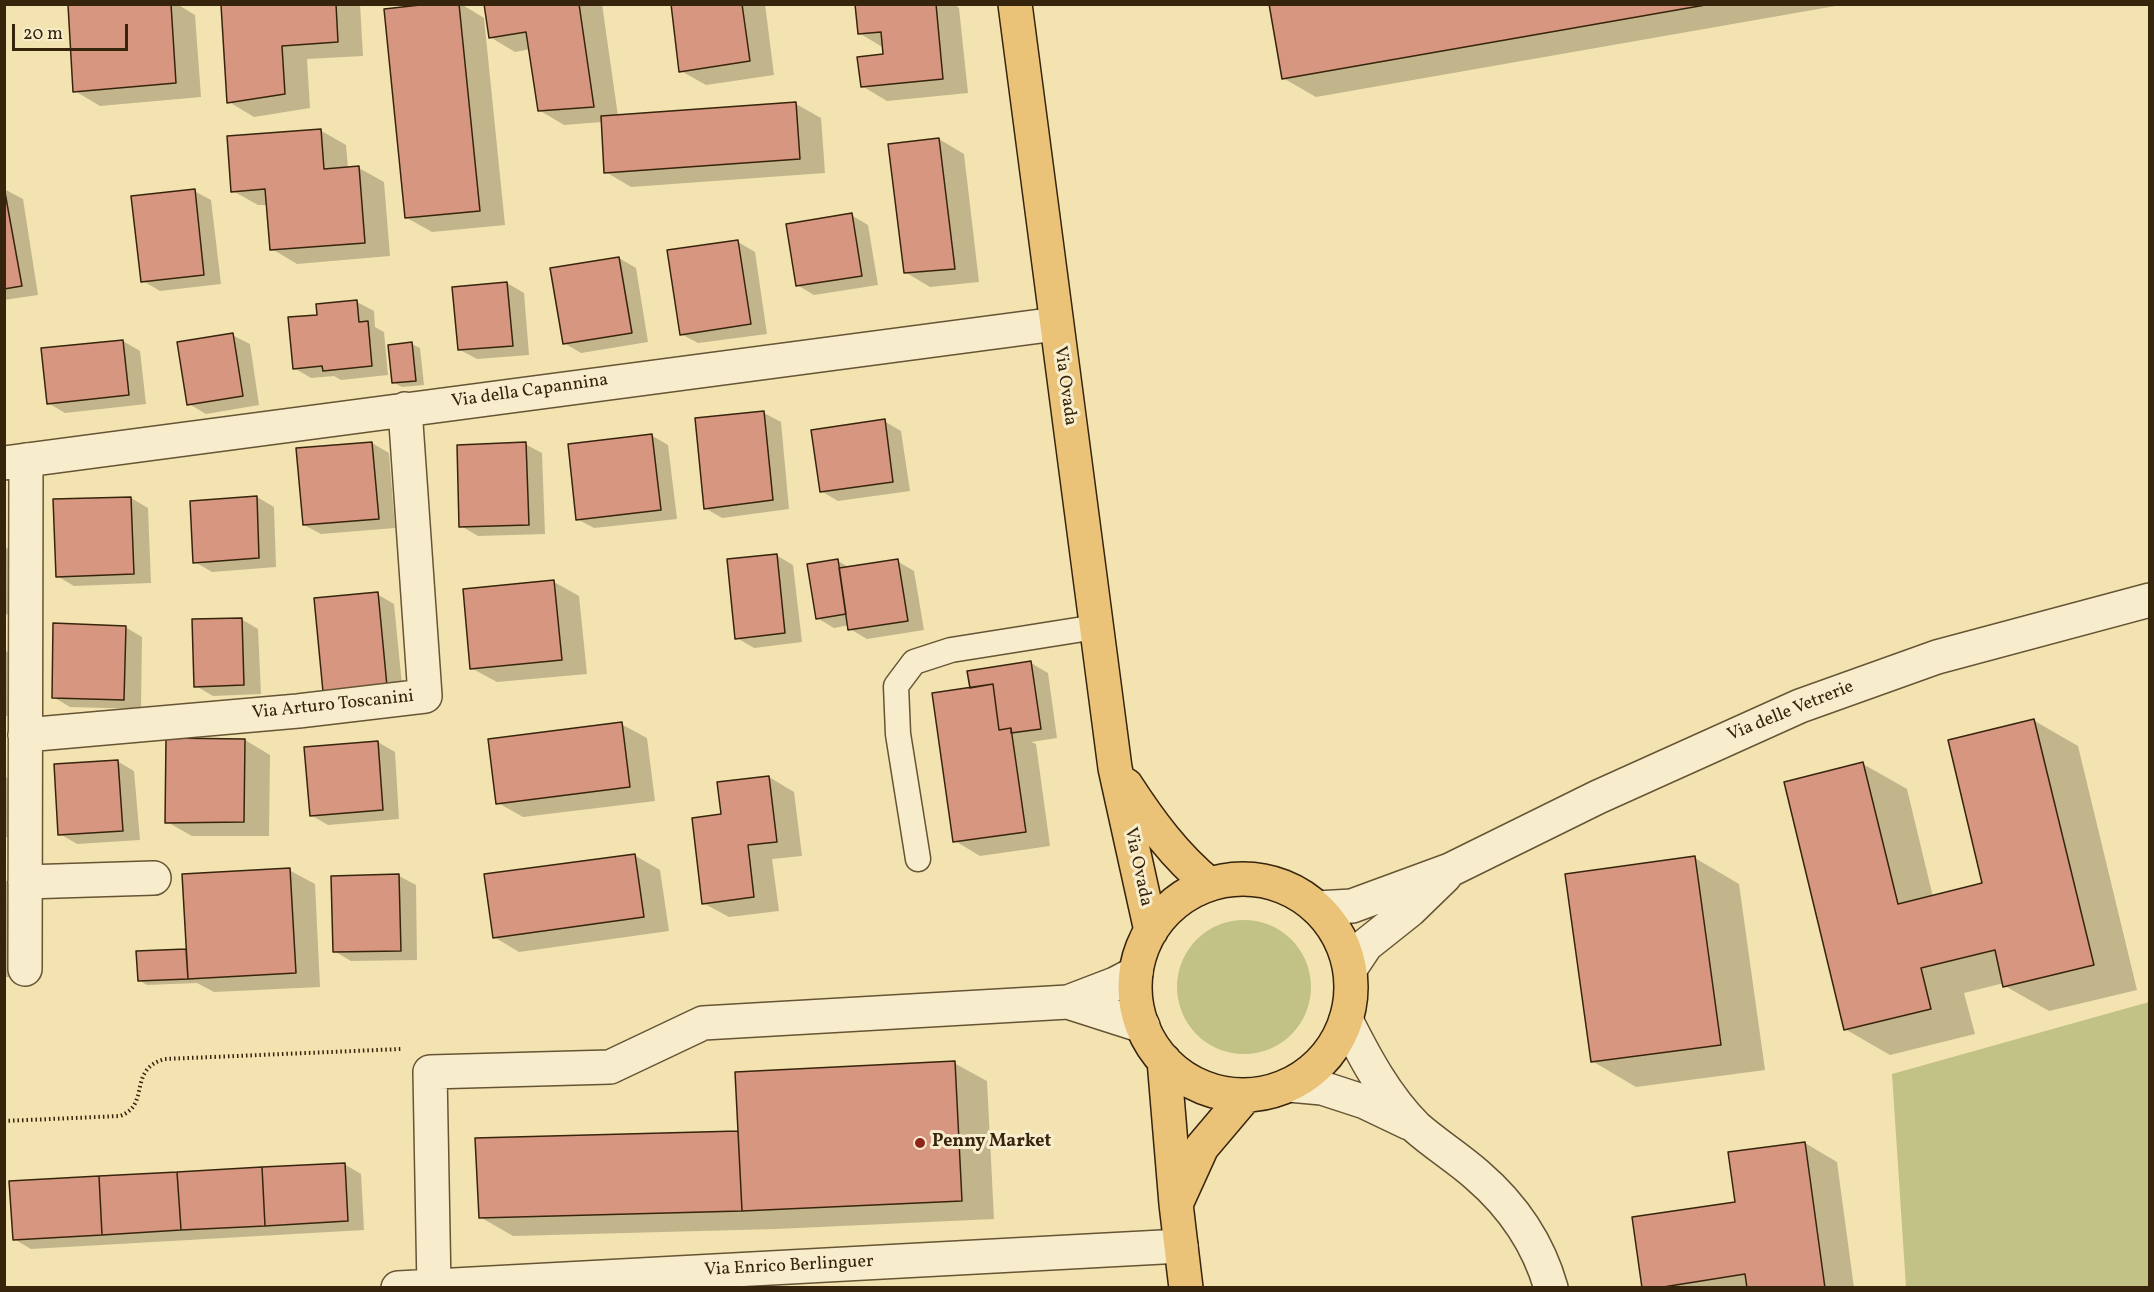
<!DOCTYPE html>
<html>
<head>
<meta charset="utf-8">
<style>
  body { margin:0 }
  #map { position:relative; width:2154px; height:1292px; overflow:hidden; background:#f3e3b0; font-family:Vollkorn,serif }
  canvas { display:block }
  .frame { position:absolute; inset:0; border:6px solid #37240c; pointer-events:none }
  .scale { position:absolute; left:12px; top:24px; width:116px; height:27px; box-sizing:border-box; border:3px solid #37240c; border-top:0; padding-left:8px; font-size:18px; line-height:21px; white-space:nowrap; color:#37240c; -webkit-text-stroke:4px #f7edcc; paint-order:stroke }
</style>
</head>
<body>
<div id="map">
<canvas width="2154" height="1292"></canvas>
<div class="frame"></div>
<div class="scale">20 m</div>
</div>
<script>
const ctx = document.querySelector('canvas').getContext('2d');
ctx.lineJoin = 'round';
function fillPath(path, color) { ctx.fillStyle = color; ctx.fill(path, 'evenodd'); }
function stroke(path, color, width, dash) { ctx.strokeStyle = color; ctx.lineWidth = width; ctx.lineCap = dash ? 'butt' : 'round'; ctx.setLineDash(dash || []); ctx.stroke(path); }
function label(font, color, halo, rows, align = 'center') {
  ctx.font = font + ' Vollkorn,serif'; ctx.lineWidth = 6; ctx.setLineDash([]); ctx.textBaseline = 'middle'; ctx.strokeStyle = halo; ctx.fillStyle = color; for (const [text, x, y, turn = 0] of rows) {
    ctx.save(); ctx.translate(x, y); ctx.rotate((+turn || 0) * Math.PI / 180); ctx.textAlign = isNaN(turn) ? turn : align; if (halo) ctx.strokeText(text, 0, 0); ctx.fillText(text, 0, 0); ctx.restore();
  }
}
const green = new Path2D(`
  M1177 987a67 67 0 1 1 134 0a67 67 0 1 1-134 0Z
  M2149 1002V1287H1906L1892 1074Z`);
const shadow = new Path2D(`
  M102 4H177L195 15 201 97 100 106 75 91 69 6Z
  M250 4H360L363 56 307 59 310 108 254 117 229 102 223 6Z
  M444 4H461L484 18 505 225 432 232 407 218Z
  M485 4H602L618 116 796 104 821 118 825 173 631 187 606 172 602 122 564 125 539 110 530 49 515 52 490 37Z
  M672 4H765L774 75 706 85 681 71Z
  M856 4H954L959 8 968 93 887 101 862 86 884 55V48L859 33Z
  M1270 4H1847L1316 97 1283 78Z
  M320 130 346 145 348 169 359 168 384 182 390 256 297 264 272 249 268 205H258L233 191Z
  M939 139 964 154 979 282 930 287 905 272Z
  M4 189 23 199 38 295 4 300Z
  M194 191 211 200 221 284 160 291 143 281Z
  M851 215 868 225 878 285 814 295 797 285Z
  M738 242 755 252 767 334 698 343 681 334Z
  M619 258 636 268 648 342 581 353 564 343Z
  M507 283 524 293 529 355 477 359 460 350Z
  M357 302 374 311 375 327 384 332 388 375 341 380 334 376 311 378 294 368 319 316Z
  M232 335 250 344 259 405 206 414 189 404Z
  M123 341 140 351 146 404 65 413 48 403Z
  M412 344 420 348 424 385 402 387 393 382Z
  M764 413 781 422 789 509 722 518 705 508Z
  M884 421 901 431 910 491 838 501 821 491Z
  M651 435 668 445 677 519 594 528 577 519Z
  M372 443 389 453 395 528 321 534 304 525Z
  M525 444 542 453 545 534 478 536 461 526Z
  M257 497 274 507 276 567 212 572 195 562 191 502Z
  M131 498 148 508 151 583 74 586 57 576Z
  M4 547 11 550V615L4 614Z
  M776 555 793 565 802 642 754 648 737 638Z
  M838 561 850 568 897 561 914 571 924 630 867 639 850 629 849 625 834 628 817 618Z
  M554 582 579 596 587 674 497 682 471 668Z
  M377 594 394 604 403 695 341 701Z
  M241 619 258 629 261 694 213 696 196 686Z
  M125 627 142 637 141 709 70 707 53 697Z
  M4 650 10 653V716H4Z
  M1031 663 1048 673 1057 738 1031 742 1036 744 1050 846 980 856 955 841 971 689Z
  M2033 720 2078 746 2137 990 2049 1011 2005 986 2004 983 1964 993 1975 1034 1890 1055 1845 1029 1863 764 1907 789 1933 897 1984 885Z
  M621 724 647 738 655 801 523 817 498 803Z
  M245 740 270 755 269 836H192L167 822Z
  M378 742 395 752 399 819 328 825 311 815Z
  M117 761 134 771 140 840 77 844 60 834Z
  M4 776 9 779V837H4Z
  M769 777 794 792 802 856 772 859 779 911 729 917 703 903 723 815Z
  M634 855 660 870 669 931 519 952 494 937Z
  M1695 858 1739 884 1765 1070 1636 1087 1592 1061Z
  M289 870 315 884 320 987 214 992 197 983 147 985 139 980 138 953 188 950Z
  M399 876 416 885 417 960 351 961 334 951Z
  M4 880 24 891V977H4Z
  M954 1063 987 1081 994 1219 776 1229 513 1236 480 1217Z
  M1805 1143 1837 1162 1854 1288H1644Z
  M344 1164 361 1174 364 1230 31 1249 14 1239Z`);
const building = new Path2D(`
  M171 4 176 83 73 92 68 5Z
  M336 4 338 42 282 46 285 94 227 103 221 5Z
  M429 4H459L480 211 405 218 384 9Z
  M484 4H579L594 107 538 111 526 32 489 38Z
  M671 4H742L750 61 679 72Z
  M855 4H936L943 79 861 87 857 57 883 54 881 32 858 34Z
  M1269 4H1711L1282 79Z
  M796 102 800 159 604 173 601 116Z
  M321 129 324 169 359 166 365 243 270 250 265 189 231 192 227 136Z
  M939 138 955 269 904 273 888 144Z
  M4 187 22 286 4 289Z
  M195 189 204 275 141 282 131 196Z
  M852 213 862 276 796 286 786 224Z
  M738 240 751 324 680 335 667 250Z
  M619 257 632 333 563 344 550 268Z
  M507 282 513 346 458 350 452 287Z
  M357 300 359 322 368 321 372 366 323 371 322 366 293 369 288 317 317 315 316 304Z
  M233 333 243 396 187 405 177 342Z
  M123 340 129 395 47 404 41 348Z
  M412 342 416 381 392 383 388 345Z
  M764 411 773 500 704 509 695 418Z
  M885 419 893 482 820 492 811 430Z
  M652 434 661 510 576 520 568 444Z
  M372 442 379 519 303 525 296 448Z
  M526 442 529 525 459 527 457 445Z
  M257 496 259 558 193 563 190 501Z
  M131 497 134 574 56 577 53 499Z
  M777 554 785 633 735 639 727 559Z
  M838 559 846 614 816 619 807 564Z
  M898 559 908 621 848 630 839 568Z
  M554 580 562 660 470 669 463 589Z
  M378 592 387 686 323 692 314 598Z
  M242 618 244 685 194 687 192 619Z
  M53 623 126 626 124 700 52 698Z
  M1031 661 1041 729 1011 733V728L999 730 993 684 970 688 967 671Z
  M993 684 999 730 1011 728 1026 832 953 842 932 693Z
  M2034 719 2094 965 2003 987 1995 950 1921 968 1931 1009 1844 1030 1784 782 1863 762 1898 904 1982 883 1948 740Z
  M622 722 630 787 496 804 488 739Z
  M166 738 245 739 244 822 165 823Z
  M378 741 383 810 310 816 304 747Z
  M118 760 123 831 58 835 54 764Z
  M769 776 777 842 748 845 754 897 702 904 692 818 721 814 717 782Z
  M635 854 644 917 493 938 484 874Z
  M1695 856 1721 1045 1591 1062 1565 874Z
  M290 868 296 973 188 979 182 874Z
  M399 874 401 951 333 952 331 876Z
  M186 949 188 979 138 981 136 951Z
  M955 1061 962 1201 742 1211 735 1072Z
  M738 1131 742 1211 479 1218 475 1138Z
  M1805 1142 1825 1288H1747L1745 1274 1657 1288H1642L1632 1217 1735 1202 1728 1152Z
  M345 1163 348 1221 265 1226 262 1167Z
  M262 1167 265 1226 181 1230 177 1172Z
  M177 1172 181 1230 102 1235 99 1176Z
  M99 1176 102 1235 13 1240 9 1181Z`);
const path = new Path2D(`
  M4 1121 120 1116C151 1105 127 1069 165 1059L401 1049`);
const service = new Path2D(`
  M918 859 898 734 896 686 914 662 951 650 1096 627`);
const minor = new Path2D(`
  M4 463 1056 324
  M25 735 298 711 425 696 405 409
  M25 882 154 878
  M1317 908 1352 906 1450 870 1598 797 1800 706 1937 657 2150 600
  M25 969 26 460
  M1350 969 1366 945 1410 910 1445 876
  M1068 1002 1143 1026
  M1346 1020C1365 1058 1386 1097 1416 1127 1435 1144 1458 1158 1477 1175 1513 1206 1538 1242 1551 1288
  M1289 1085 1322 1088 1365 1102 1409 1123
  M398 1288 1181 1246
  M434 1288 430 1072 610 1067 703 1023 1068 1002 1115 984 1136 973`);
const primary = new Path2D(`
  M1015 4 1115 768 1151 931
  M1126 785C1150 822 1175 856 1209 884
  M1135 987a108 108 0 1 1 216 0a108 108 0 1 1-216 0Z
  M1164 1060 1176 1204 1186 1288
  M1177 1202 1202 1147 1246 1095`);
const markers = [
  [920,1143,6,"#8f2418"]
];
const streetNames = [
  ["Via Ovada",1064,386,82],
  ["Via della Capannina",530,392,-8],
  ["Via Arturo Toscanini",333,706,-6],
  ["Via delle Vetrerie",1791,712,-22],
  ["Via Ovada",1137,867,78],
  ["Via Enrico Berlinguer",789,1267,-3]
];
const poiNames = [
  ["Penny Market",932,1143]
];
fillPath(green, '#c2c186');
fillPath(shadow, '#0003');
fillPath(building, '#d6967f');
stroke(building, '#37240c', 1.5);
stroke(service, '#665435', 27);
stroke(minor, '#665435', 36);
stroke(primary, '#37240c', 36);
stroke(path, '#37240c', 4, [1.5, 3]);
stroke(service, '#f7edcc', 24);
stroke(minor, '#f7edcc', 33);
stroke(primary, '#eac278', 33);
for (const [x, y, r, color] of markers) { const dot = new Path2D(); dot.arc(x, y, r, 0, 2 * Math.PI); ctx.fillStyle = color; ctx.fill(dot); stroke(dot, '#f7edcc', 2); }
label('18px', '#37240c', '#f7edcc', streetNames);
label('bold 18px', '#37240c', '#f7edcc', poiNames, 'left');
</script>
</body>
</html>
